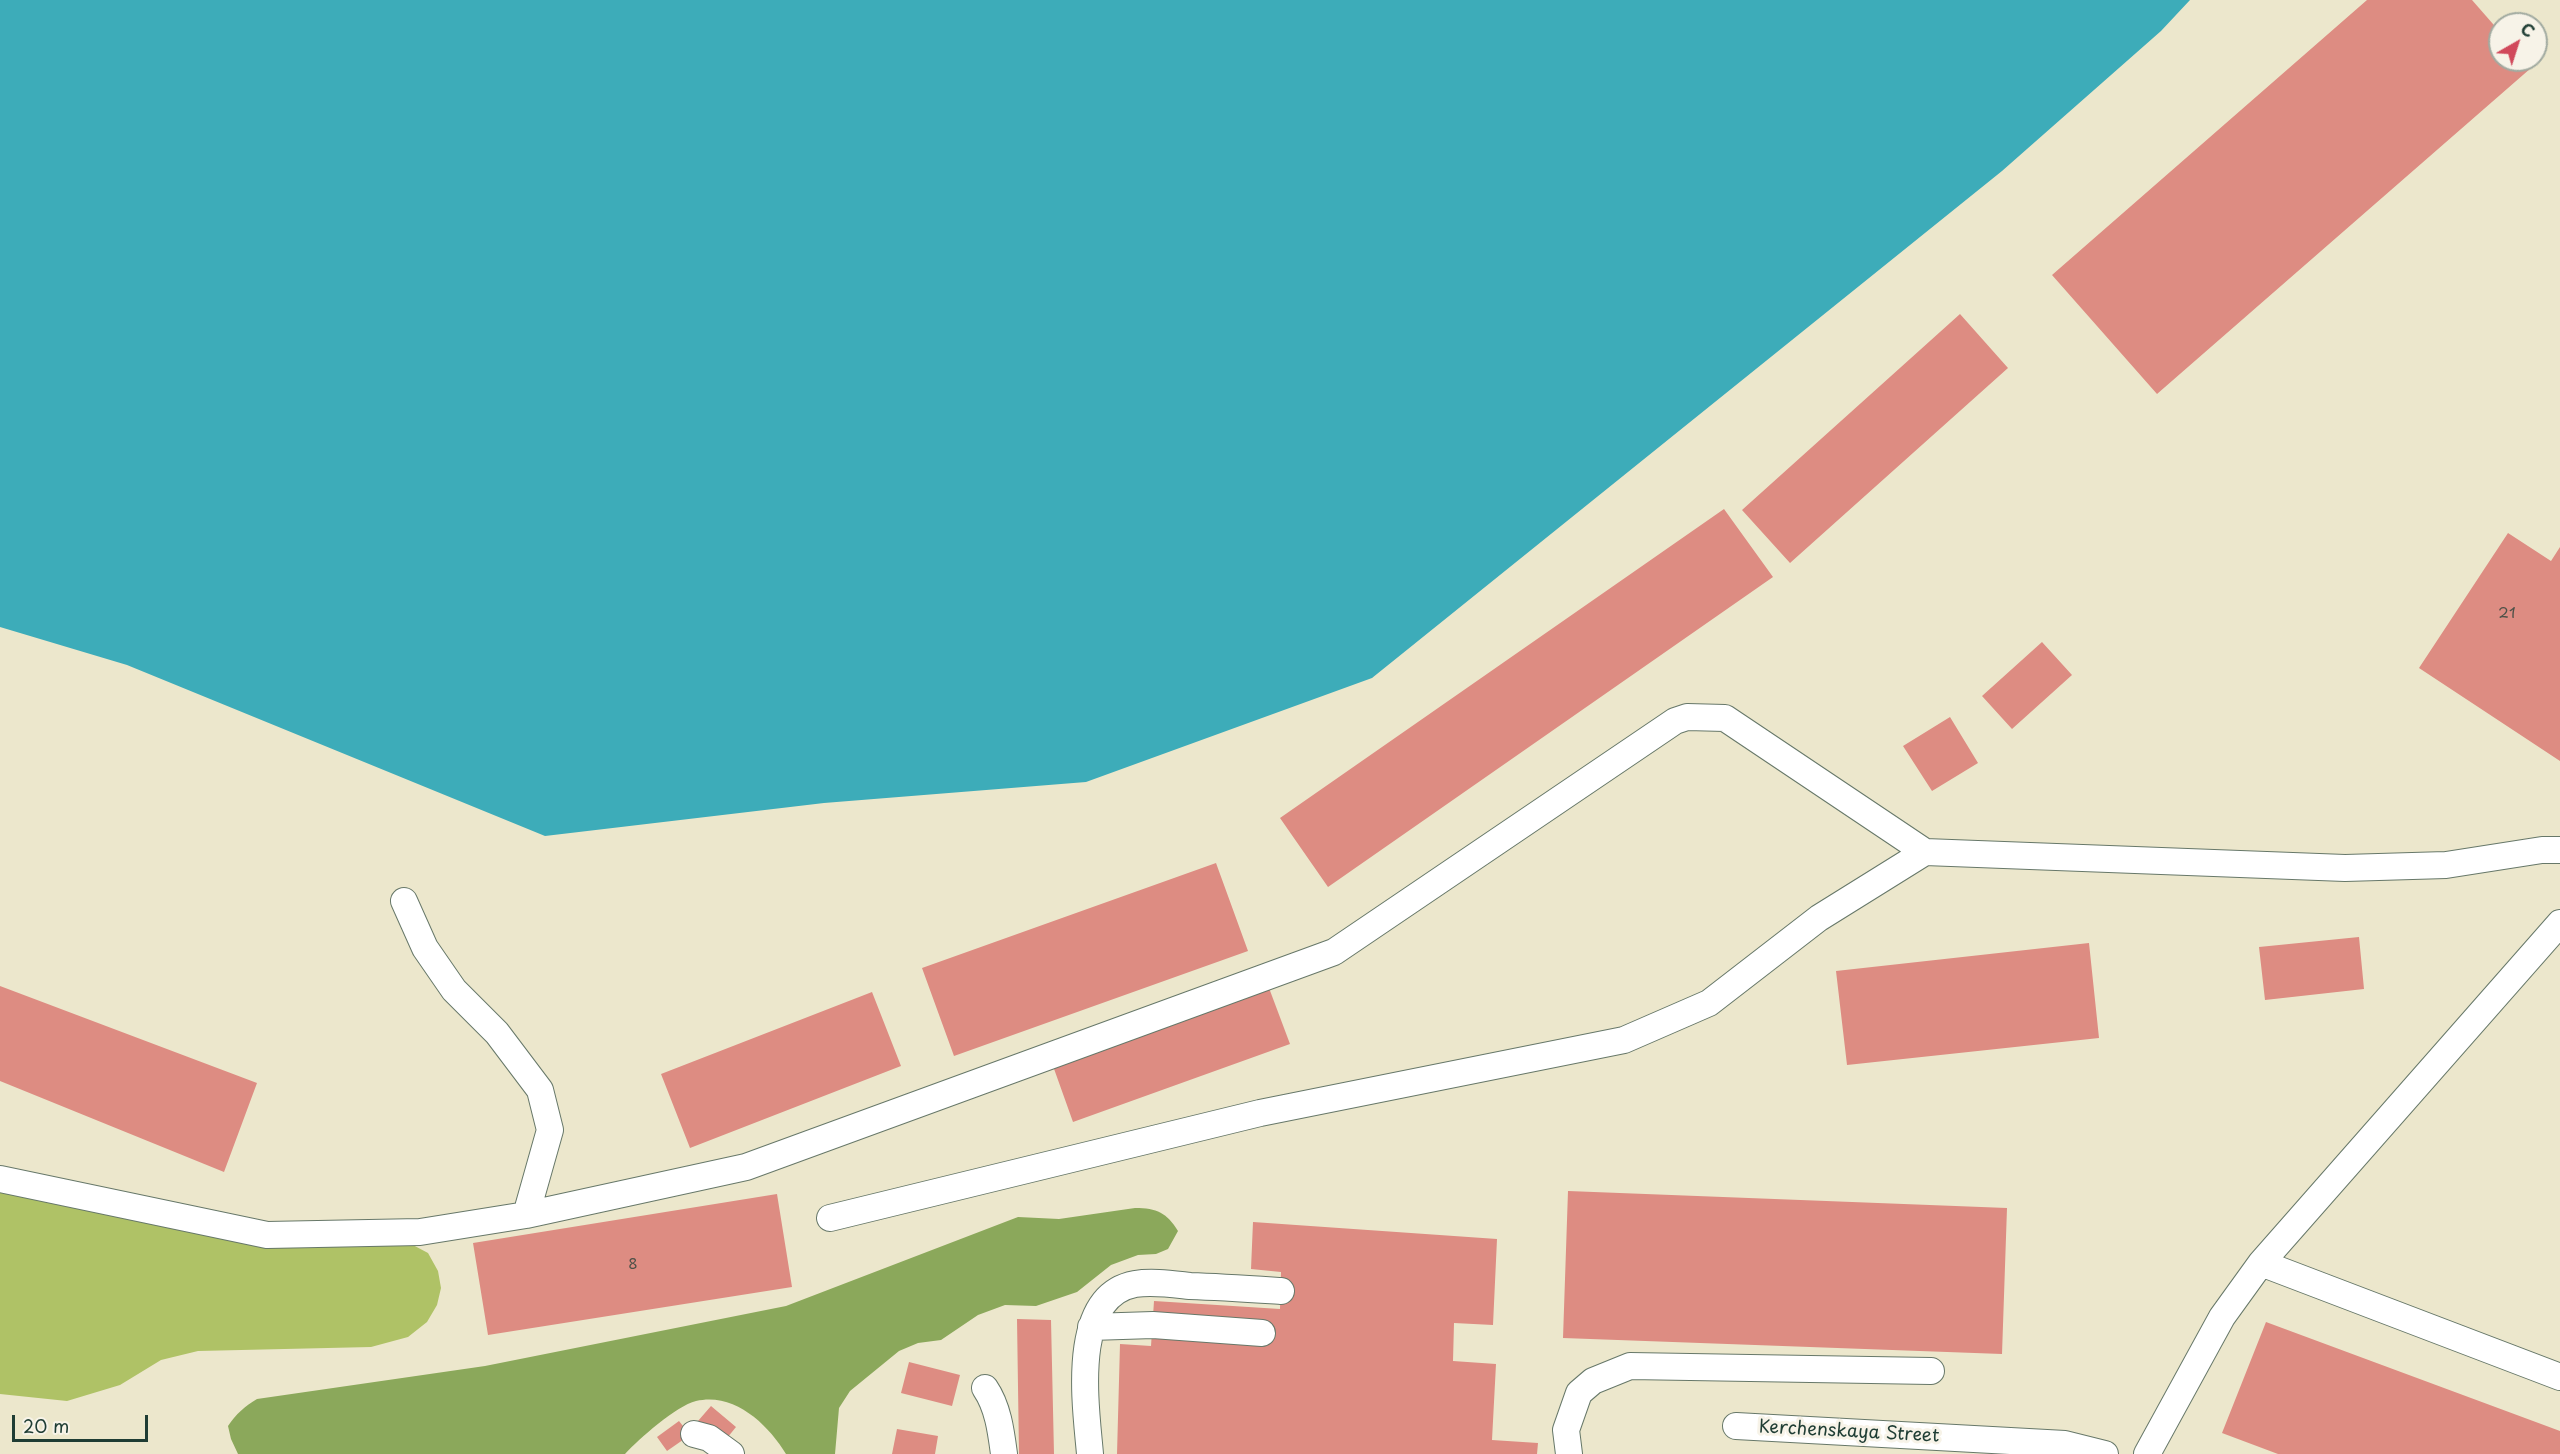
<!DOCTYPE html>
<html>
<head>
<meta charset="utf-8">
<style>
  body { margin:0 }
  #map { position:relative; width:2560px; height:1454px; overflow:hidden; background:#ece7cc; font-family:"Playpen Sans",sans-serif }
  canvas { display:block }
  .north { position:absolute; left:2488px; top:12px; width:60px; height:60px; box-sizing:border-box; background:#f7f3e8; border:2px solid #a1aaa0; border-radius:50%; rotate:39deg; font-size:16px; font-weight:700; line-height:24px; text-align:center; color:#1f3d34 }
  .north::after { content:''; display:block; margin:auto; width:21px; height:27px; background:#d1495b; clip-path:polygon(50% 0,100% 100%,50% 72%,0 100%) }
  .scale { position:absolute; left:12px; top:1415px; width:136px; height:27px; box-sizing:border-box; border:3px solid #1f3d34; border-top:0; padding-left:8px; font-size:18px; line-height:21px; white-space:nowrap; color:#1f3d34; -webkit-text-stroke:4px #f7f3e8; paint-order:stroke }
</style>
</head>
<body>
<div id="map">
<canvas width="2560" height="1454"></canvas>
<div class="north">С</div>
<div class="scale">20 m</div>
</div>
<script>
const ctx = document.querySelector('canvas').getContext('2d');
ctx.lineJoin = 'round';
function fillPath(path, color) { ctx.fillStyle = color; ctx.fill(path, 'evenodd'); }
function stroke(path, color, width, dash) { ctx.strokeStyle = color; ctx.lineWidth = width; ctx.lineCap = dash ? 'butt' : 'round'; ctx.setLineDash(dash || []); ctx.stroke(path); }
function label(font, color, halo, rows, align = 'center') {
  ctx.font = font + ' "Playpen Sans",sans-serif'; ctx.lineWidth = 6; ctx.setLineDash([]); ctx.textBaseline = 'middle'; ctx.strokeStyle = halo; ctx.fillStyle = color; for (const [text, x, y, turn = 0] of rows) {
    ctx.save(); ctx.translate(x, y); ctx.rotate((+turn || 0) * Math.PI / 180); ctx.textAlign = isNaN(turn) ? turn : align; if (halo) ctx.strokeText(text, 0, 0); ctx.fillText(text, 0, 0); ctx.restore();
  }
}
const green = new Path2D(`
  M0 1192 411 1244 428 1253 438 1271 441 1288 437 1305 427 1322 408 1337 371 1347 198 1351 161 1360 120 1385 67 1401 0 1394Z`);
const forest = new Path2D(`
  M1135 1208C1157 1208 1167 1213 1178 1231L1168 1249 1156 1254 1138 1255 1111 1265 1077 1292 1036 1306 1005 1305 978 1315 941 1340 918 1343 899 1351 850 1391 839 1408 835 1454H786C768 1424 734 1392 696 1401 676 1406 639 1439 625 1454H238L231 1439 228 1426C236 1414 245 1406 257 1399L485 1366 786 1306 1018 1217 1059 1219Z`);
const water = new Path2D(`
  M0 0H2190L2161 31 2002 171 1372 678 1086 782 824 803 545 836 127 665 0 627Z`);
const building = new Path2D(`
  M2367 0H2472L2500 32V60H2524L2531 68 2157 394 2052 275Z
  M1960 314 2008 368 1790 563 1742 510Z
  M1724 509 1773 577 1328 887 1280 818Z
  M2508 533 2551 561 2560 547V761L2419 668Z
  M2042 642 2072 675 2012 729 1982 696Z
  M1950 717 1978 763 1932 791 1903 746Z
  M1216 863 1248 951 954 1056 922 968Z
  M2359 937 2364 989 2265 1000 2259 947Z
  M2089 943 2099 1038 1847 1065 1836 971Z
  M0 986 257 1083 224 1172 0 1081Z
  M1269 988 1290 1044 1073 1122 1053 1066Z
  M872 992 901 1066 690 1148 661 1074Z
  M1568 1191 2007 1208 2002 1354 1563 1338Z
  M777 1194 792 1287 488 1335 473 1243Z
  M1253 1222 1497 1239 1493 1325 1454 1323 1453 1361 1496 1364 1492 1440 1538 1443 1537 1454H1117L1120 1344 1151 1346 1154 1301 1280 1309 1281 1272 1251 1269Z
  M1017 1319 1051 1320 1054 1454H1019Z
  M2266 1322 2560 1431V1454H2278L2222 1433Z
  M909 1362 960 1375 952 1406 901 1393Z
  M711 1406 736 1427 723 1443 698 1421Z
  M679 1421 690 1435 667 1451 657 1437Z
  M897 1429 938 1436 935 1454H892Z`);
const lane = new Path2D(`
  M404 901 425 948 454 990 497 1033 540 1090 550 1130 526 1215
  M0 1179 267 1235 420 1232 526 1215 746 1167 1334 952 1675 721 1687 717 1725 718 1925 852 2345 868 2446 865 2542 850H2560
  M830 1218 1260 1113 1624 1040 1709 1003 1819 918 1925 852
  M2261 1263 2560 1377
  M1091 1327 1153 1325 1262 1333
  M985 1388C998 1407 1001 1431 1004 1454
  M1736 1426 2065 1444 2105 1454
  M694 1434 709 1438 731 1454
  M1090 1454C1086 1407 1069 1296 1135 1284 1152 1281 1172 1284 1190 1286 1220 1287 1250 1289 1281 1291
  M1569 1454 1566 1430 1579 1393 1593 1381 1630 1366 1931 1371
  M2147 1454 2222 1317 2261 1263 2560 923`);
const numberNames = [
  ["21",2507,614],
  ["8",633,1265]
];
const streetNames = [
  ["Kerchenskaya Street",1849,1432,3]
];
fillPath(green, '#afc266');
fillPath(forest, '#8ba85b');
fillPath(water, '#3dacb9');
fillPath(building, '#dd8c82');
stroke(lane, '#677869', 28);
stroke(lane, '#fff', 26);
label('15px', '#4e5148', null, numberNames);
label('18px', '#1f3d34', '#f7f3e8', streetNames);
</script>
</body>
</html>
